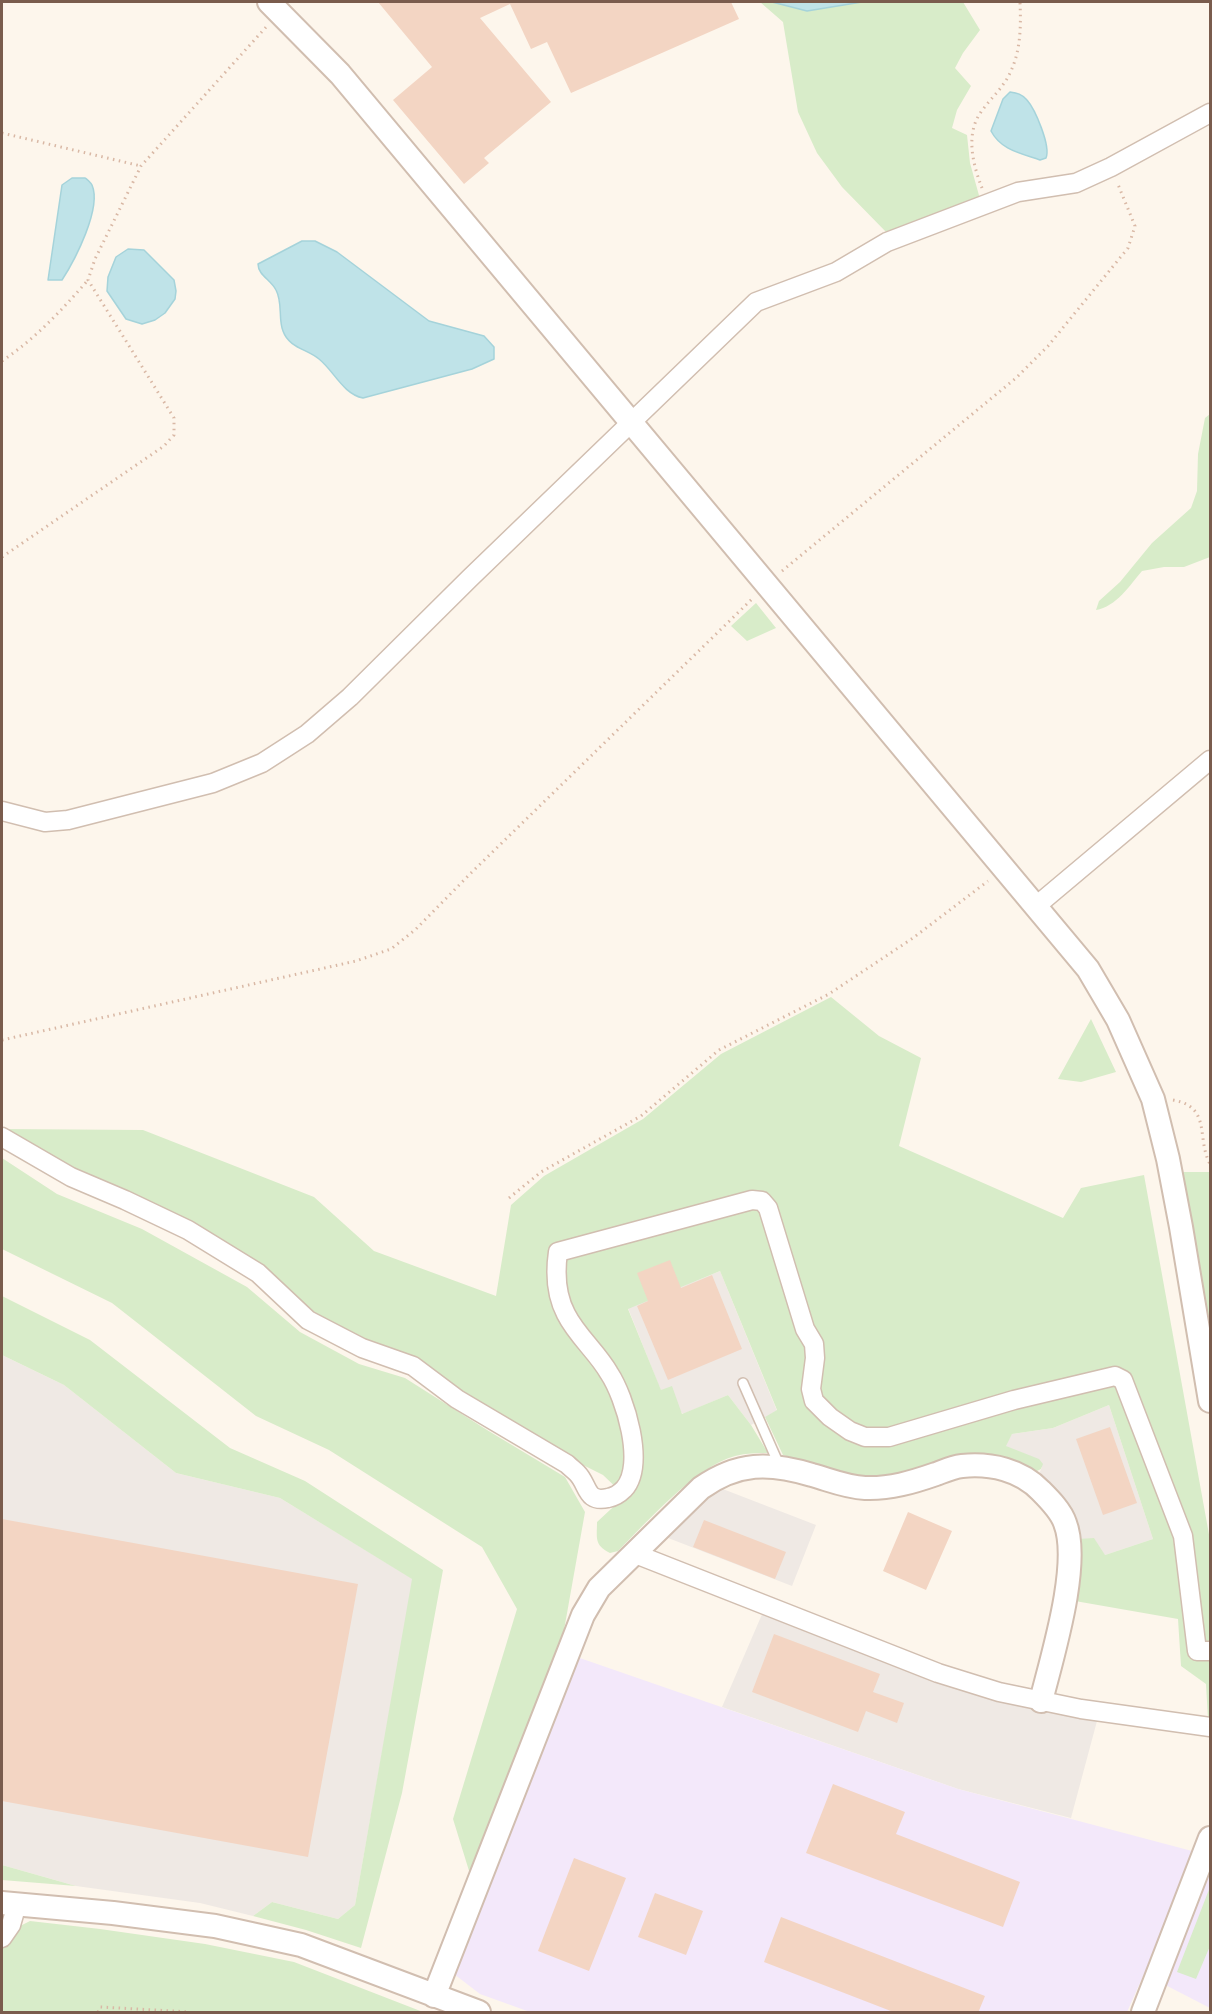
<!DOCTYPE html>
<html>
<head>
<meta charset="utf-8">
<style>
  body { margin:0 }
  #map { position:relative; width:1212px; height:2014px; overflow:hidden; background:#fdf6ec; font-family:"Space Grotesk",sans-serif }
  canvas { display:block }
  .frame { position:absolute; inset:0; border:3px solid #7a5c4d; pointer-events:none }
</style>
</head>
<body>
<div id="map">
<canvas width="1212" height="2014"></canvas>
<div class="frame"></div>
</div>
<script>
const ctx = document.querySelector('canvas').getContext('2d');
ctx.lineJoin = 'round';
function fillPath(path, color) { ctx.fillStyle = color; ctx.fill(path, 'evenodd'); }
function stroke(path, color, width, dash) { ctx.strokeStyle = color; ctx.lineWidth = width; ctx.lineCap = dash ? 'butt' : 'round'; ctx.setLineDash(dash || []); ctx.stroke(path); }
const industrial = new Path2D(`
  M720 1271 777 1411 751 1425 728 1395 683 1414 661 1391 628 1308Z
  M2 1355 64 1385 176 1473 280 1498 413 1579 355 1905 338 1919 272 1902 253 1916 200 1903 76 1886 2 1865Z
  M1109 1405 1153 1539 1105 1555 1078 1539 1059 1496 1039 1474 1042 1467 1005 1446 1012 1434 1053 1428Z
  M715 1486 816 1525 792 1586 663 1536Z
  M763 1612 936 1682 997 1701 1097 1721 1071 1818 958 1789 722 1707Z`);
const education = new Path2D(`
  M574 1656 958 1789 1192 1851 1210 1850V2008L1144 1974 1127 2012H530L480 1994 454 1974Z`);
const green = new Path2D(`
  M760 2H772L807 11 862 2H963L980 30 963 53 955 68 971 86 957 110 952 128 967 135 970 163 980 199 888 234 842 187 817 153 798 112 783 22Z
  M1210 414V557L1184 567H1164L1142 571C1130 585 1116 607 1096 610L1099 601 1120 582 1152 543 1191 508 1197 491 1198 454 1205 418Z
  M756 603 776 628 747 641 731 626Z
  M831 997 879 1036 921 1058 899 1146 1063 1218 1081 1188 1144 1175 1210 1540V1719H1208L1206 1684 1181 1666 1178 1619 1075 1601 1078 1539 1094 1538 1105 1555 1153 1539 1109 1405 1053 1428 1012 1434 1006 1446 1039 1459 1043 1464 1041 1469 1037 1471 916 1472 865 1480 783 1455 765 1417 777 1410 720 1271 628 1309 661 1390 672 1386 682 1414 728 1395 751 1425 768 1453C757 1453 746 1453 735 1456 695 1467 648 1521 618 1551L610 1553C594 1545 597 1538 597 1522L625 1496 603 1475 567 1457 315 1313 264 1268 192 1223 72 1167 2 1129 143 1130 314 1197 374 1251 496 1296 511 1205 544 1176 643 1119 721 1054Z
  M1091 1019 1116 1072 1081 1082 1058 1079Z
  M2 1158 57 1194 142 1229 247 1287 300 1332 359 1364 405 1378 487 1430 565 1477 585 1512 561 1647 470 1874 453 1819 517 1609 482 1547 329 1450 256 1416 112 1303 2 1249Z
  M1181 1172H1210V1335Z
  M2 1296 90 1340 230 1448 305 1481 443 1570 402 1793 361 1948 306 1930 253 1916 272 1902 338 1919 355 1905 412 1579 280 1498 176 1473 64 1385 2 1355Z
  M2 1865 76 1886 2 1880Z
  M1210 1887V1946L1196 1979 1177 1972Z
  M30 1921 100 1929 205 1944 294 1962 423 2012H2V1942L16 1928Z`);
const water = new Path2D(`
  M772 2H862L807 11Z
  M1010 92C1017 93 1022 94 1027 100 1035 109 1051 146 1046 158L1040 160C1020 153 1001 150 991 131L1003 99Z
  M72 178H85C86 178 91 183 92 185 102 208 75 260 62 280H48L62 185Z
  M302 241H315L337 252 429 321 484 336 494 347V359L472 369 363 398C343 394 334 371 319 359 307 349 289 348 283 331 278 319 283 303 276 290 271 280 258 275 258 264Z
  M128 249 144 250 174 280 176 291 175 299 165 313 155 320 142 324 126 319 107 291 108 277 116 257Z`);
const building = new Path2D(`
  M378 2H731L739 19 571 93 547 42 531 49 510 4 480 18 551 102 484 158 489 163 464 184 393 100 432 67Z
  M670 1260 681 1288 712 1275 742 1349 668 1380 637 1306 648 1301 637 1273Z
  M1110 1427 1137 1503 1103 1515 1076 1439Z
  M908 1512 952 1531 926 1590 883 1571Z
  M2 1519 358 1584 308 1857 2 1801Z
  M704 1520 786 1552 775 1579 693 1547Z
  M774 1634 880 1674 873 1692 904 1703 897 1723 866 1711 858 1732 752 1692Z
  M833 1784 905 1812 896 1834 1020 1882 1003 1927 806 1853Z
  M574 1858 626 1878 589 1971 538 1951Z
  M655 1893 703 1911 686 1955 638 1937Z
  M781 1917 985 1996 978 2013H896L764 1962Z`);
const path = new Path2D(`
  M2 133 141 166
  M982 188C973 165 965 134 981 112 990 99 1002 89 1009 75 1021 52 1021 26 1020 2
  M2 361C36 338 61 311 88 280
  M2 557 164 446 174 435V418L88 280 95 259 141 166 267 26
  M782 571 1016 378 1048 346 1128 248 1135 226 1117 182
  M2 1040 356 961 391 949 415 930 471 873 753 598
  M1173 1100C1212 1107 1196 1138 1210 1164
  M509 1198 541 1172 641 1116 719 1050 829 994 913 938 988 881
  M98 2012 100 2007 190 2012`);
const service = new Path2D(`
  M743 1383 780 1467`);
const minor = new Path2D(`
  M2 811 45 822 68 820 213 783 262 763 307 734 350 697 470 578 756 302 836 272 887 242 1018 192 1076 183 1111 167 1210 113
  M1035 907 1210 760
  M2 1137 71 1177 125 1200 188 1230 258 1273 308 1320 362 1348 413 1366 457 1399 567 1464C570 1467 574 1470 577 1473 589 1485 585 1503 608 1498 614 1497 620 1493 624 1489 646 1465 625 1397 609 1373 597 1352 577 1336 566 1314 556 1295 555 1273 558 1252L752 1200 762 1201 768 1208 805 1329 814 1344 815 1358 811 1389 814 1401 830 1417 850 1431 865 1437H889L1014 1400 1115 1376 1123 1380 1183 1536 1197 1651H1210
  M633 1553 938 1673 999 1692 1081 1709 1210 1727
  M2 1938 11 1925 17 1904`);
const tertiary = new Path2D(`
  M269 2 340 74 1088 969 1118 1020 1153 1099 1168 1159 1181 1227 1210 1401
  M2 1903 113 1913 215 1926 301 1945 479 2012
  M434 1996 583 1615 599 1588 701 1488C738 1462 769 1462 812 1475 830 1480 846 1487 865 1488 890 1489 913 1482 936 1474 944 1471 953 1467 962 1466 991 1463 1021 1470 1041 1491 1050 1500 1061 1511 1065 1523 1081 1564 1052 1657 1041 1701
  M1143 2012 1210 1838`);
fillPath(industrial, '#efe9e4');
fillPath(education, '#f3e8fa');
fillPath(green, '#d8ecc9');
fillPath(water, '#bfe3e8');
stroke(water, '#a5d3da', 1.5);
fillPath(building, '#f3d5c3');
stroke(service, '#d1beb0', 12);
stroke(minor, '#d1beb0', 21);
stroke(tertiary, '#d1beb0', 26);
stroke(path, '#d9b8a5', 3, [1.5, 4.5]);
stroke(service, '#fff', 9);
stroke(minor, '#fff', 18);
stroke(tertiary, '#fff', 22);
</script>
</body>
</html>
